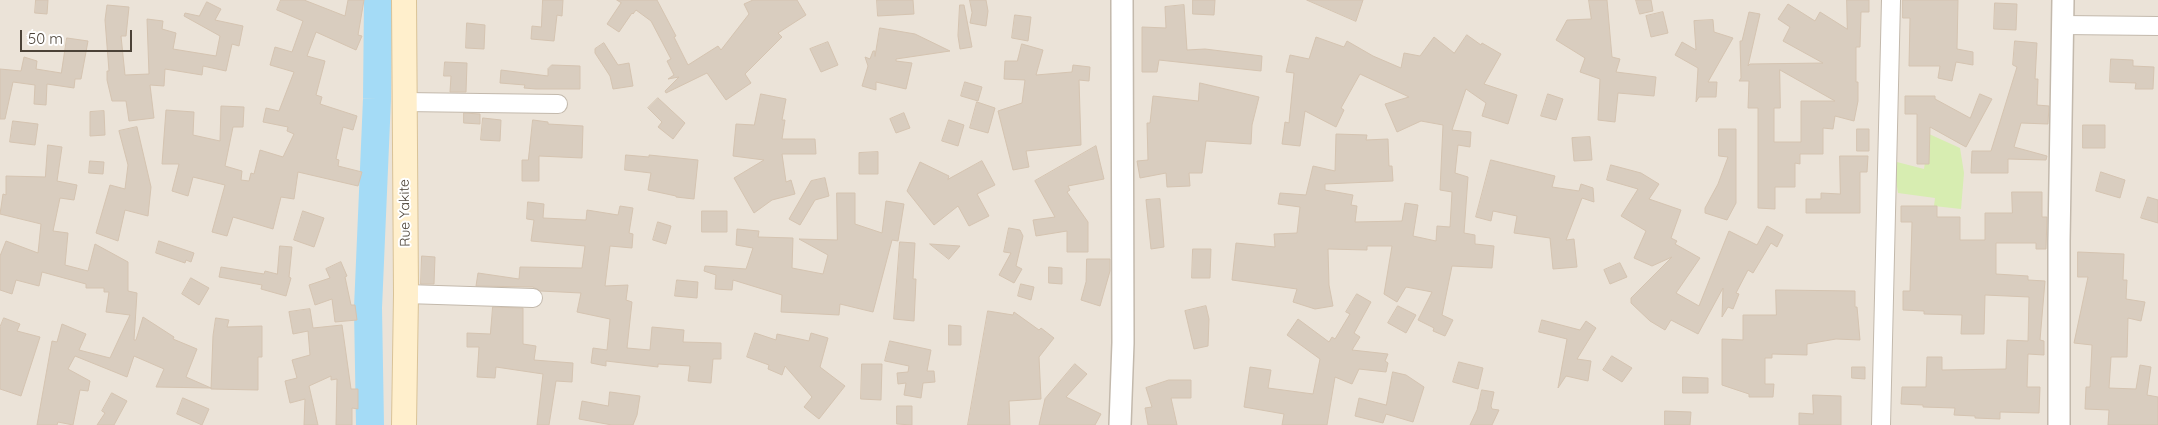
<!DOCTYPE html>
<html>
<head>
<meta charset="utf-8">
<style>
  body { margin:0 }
  #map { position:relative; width:2158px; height:425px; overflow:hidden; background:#f6f2eb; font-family:Quicksand,sans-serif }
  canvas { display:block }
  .scale { position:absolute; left:20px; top:30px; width:112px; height:22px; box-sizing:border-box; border:2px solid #4b4237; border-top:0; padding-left:6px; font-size:15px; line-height:18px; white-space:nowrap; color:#4b4237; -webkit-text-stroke:4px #fff; paint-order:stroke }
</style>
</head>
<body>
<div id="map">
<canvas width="2158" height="425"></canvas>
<div class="scale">50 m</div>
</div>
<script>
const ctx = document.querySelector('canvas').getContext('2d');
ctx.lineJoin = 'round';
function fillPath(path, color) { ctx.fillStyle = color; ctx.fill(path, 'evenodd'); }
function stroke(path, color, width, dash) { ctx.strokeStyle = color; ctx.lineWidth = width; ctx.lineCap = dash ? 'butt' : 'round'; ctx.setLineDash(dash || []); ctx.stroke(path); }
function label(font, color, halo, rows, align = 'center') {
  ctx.font = font + ' Quicksand,sans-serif'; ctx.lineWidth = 4; ctx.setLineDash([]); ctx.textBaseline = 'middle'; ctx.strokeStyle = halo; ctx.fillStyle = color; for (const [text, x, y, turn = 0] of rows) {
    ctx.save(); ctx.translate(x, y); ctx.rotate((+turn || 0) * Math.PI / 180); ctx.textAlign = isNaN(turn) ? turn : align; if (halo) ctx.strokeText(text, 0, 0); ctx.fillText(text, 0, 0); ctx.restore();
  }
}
const residential = new Path2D(`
  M0 0H2158V425H0Z`);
const green = new Path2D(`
  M1929 134 1960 148 1964 173 1961 209 1934 206 1935 198 1898 193 1893 161 1924 169Z`);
const river = new Path2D(`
  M370 425 368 308 377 99 378 0`);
const building = new Path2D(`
  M36 0H48L47 14 35 13Z
  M281 0H304L345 16 348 0H364L358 35 362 36 356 50 316 32 307 56 325 61 316 95 322 97 320 104 357 116 353 130 343 127 336 159 339 160 338 166 362 172 358 186 298 172 294 199 281 197 273 229 233 217 227 236 212 232 225 185 193 177 188 196 172 191 179 164H162L166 110 194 112 193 135 220 141 221 106 244 107 243 127H233L225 166 242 171 241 180 249 181 251 173 254 174 260 150 283 157 294 134 287 131 288 127 263 122 266 108 279 111 294 72 270 65 275 47 292 52 303 21 277 10Z
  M543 0H563L562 16 557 15 554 41 531 39 532 26 541 27Z
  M617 0H657L676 36 674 37 688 65 718 46 721 50 749 14 744 4 753 0H797L806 15 778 33 782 37 745 74 751 83 726 100 707 73 666 93 665 91 679 77 668 79 674 75 667 61 671 59 651 21 636 10 633 14 632 13 619 32 607 24 621 3Z
  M877 0H913L914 14 878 16Z
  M970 0H986L988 11 986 26 970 23 972 13Z
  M1193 0H1215L1214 15 1193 14Z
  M1307 0H1363L1356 21Z
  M1589 0H1607L1612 57 1620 59 1616 72 1656 77 1654 96 1618 93 1615 122 1598 120 1600 79 1580 72 1585 58 1556 40 1567 20 1591 19Z
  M1636 0H1651L1653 11 1640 14Z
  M1847 0H1869V12H1861L1860 47H1856V82H1858V101L1854 121 1835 116 1833 129 1823 128V154H1800V164L1795 163V187H1775V209L1758 208V108H1748L1749 81H1739L1741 78 1740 41H1742L1749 12 1760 14 1748 66 1750 64 1823 63 1783 41 1790 27 1778 19 1788 4 1815 21 1820 12 1847 29ZM1780 70 1835 101H1801V142H1774V108H1780Z
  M1903 0H1958L1957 49 1973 52V65L1956 62 1952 81 1938 78 1940 66H1909L1910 18H1903Z
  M207 2 221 9 215 20 243 26 239 46 232 44 226 71 203 66 202 75 165 69 164 86 150 85 154 118 129 121 126 101H112L107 80V71H109L105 20 107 5 129 7 126 36H121L125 75 149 74 147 19 163 21 162 29 176 33 173 49 216 56 220 36 184 16 185 13 199 16Z
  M1995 3 2017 4 2016 30 1994 29Z
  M960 5H964L972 47 960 49 958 36Z
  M1184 5 1187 50 1205 49 1262 56 1261 71 1159 60 1157 72H1142V27L1166 28 1165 7Z
  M1663 12 1668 33 1651 37 1646 16Z
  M1015 15 1031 17 1028 41 1012 38Z
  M1713 20 1714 32 1733 38 1708 82H1717L1716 97H1699L1696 102 1698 68 1675 55 1682 42 1696 50 1694 21Z
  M467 23 485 25 484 49 466 48Z
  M880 28 915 34 950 51 896 59V61L912 63 906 89 876 82V90L862 86 868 66 865 57 870 59 873 51H875V56Z
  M1467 35 1481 45 1482 43 1501 54 1484 84 1517 95 1508 124 1482 116 1486 103 1466 89 1452 130 1471 132 1470 147 1458 145 1455 173 1468 177 1464 233 1475 235V244L1494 246 1492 268 1452 266 1442 315 1453 320 1445 336 1433 331 1434 328 1418 320 1432 292 1406 287 1397 302 1384 294 1392 246H1367V250L1328 249 1329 285 1333 306 1315 309 1293 302 1297 289 1232 280 1236 243 1275 247 1274 234 1297 233 1300 207 1278 204 1280 193 1306 195 1313 166 1335 171 1336 134 1367 135 1366 140 1388 139 1389 166H1392L1393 181 1325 184V190L1353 195 1351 205 1357 206 1355 222 1402 221 1405 203 1418 205 1413 236 1436 241 1437 226 1450 227 1452 192 1440 190 1443 125 1421 121 1397 132 1385 104 1409 97 1360 74 1341 108 1344 110 1336 127 1305 111 1300 146 1282 144 1285 122 1289 123 1294 73 1286 72 1290 55 1309 59 1316 37 1344 47 1347 41 1373 56 1401 68 1404 53 1420 56 1434 37 1454 53Z
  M67 38 88 41 81 79H75L74 88 47 84 46 105 34 104 35 85 13 82 5 119H0V69L21 71 24 57 37 61 36 69 61 73Z
  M2015 41 2037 43 2035 79H2038L2037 105 2049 106 2048 124 2021 123 2014 147 2047 156 2046 160 2008 159V173H1971L1972 151H1991L2017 67 2013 65Z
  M828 42 838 65 821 72 810 49Z
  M604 43 618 65 629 63 633 86 613 89 610 76 595 53V49Z
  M1022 44 1043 50 1036 75 1072 72 1073 65 1090 67 1089 81 1079 80 1081 145 1026 151 1029 167 1013 170 998 111 1022 103 1025 80 1004 79 1005 61H1017Z
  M2111 59 2133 60V66L2154 67 2153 89H2135L2136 83 2110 82Z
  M445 62 467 63 466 92H450L451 76H444Z
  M552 65 580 66V89H536L524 88 525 85 500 83 501 70 548 76V69Z
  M965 82 982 87 978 101 961 96Z
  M1200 83 1259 97 1252 125 1251 144 1206 141 1202 173H1189L1190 186 1167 187 1166 173 1140 178 1137 161 1148 160 1147 123H1150L1153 96 1198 101Z
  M761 94 786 99 782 120H785L782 139H815L816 154H782L786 182 791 180 795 194 772 200 754 213 734 178 764 160 733 156 736 124 754 125Z
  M1548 94 1563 99 1556 120 1541 116Z
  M1980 94 1992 99 1966 147 1930 127 1929 164H1917V114H1905V96H1935V99L1970 118Z
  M658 98 685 123 673 139 658 127 662 122 648 108Z
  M977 102 995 108 988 133 970 128Z
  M104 111 105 135 90 136V112Z
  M464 113 480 114V124L464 123Z
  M904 113 910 128 896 133 890 119Z
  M483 118 501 120 500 141 481 140Z
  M533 120 548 122V124L583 126 582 158 539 156V181H522V160H528Z
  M949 120 964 125 958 146 942 141Z
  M13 121 38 124 35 145 10 142Z
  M2083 125H2105V148H2083Z
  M137 127 151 187 148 216 125 210 118 241 96 233 110 185 125 189 128 165 119 131Z
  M1719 129H1736V203L1727 220 1705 213V208L1718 184 1728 157 1719 156Z
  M1857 129H1869V151H1857Z
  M1590 137 1592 160 1574 161 1572 138Z
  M48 145 62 147 57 181 77 185 74 200 60 198 53 231 68 233 65 265 88 271 95 244 128 262V291L137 293 134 340H136L143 317 174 337 173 339 197 349 186 377 211 388 156 387 164 369 134 356 127 377 75 356 68 369 90 381 88 391 80 390 73 425 58 422 57 425H37L52 341 57 342 62 324 86 334 79 350 110 358 130 315 106 312 109 292H104V288H86V284L42 272 39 286 16 280 12 294 0 290V256L6 241 38 253 41 224 0 214 3 194 6 195V176L45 177Z
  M1096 146 1104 179 1068 186 1070 190 1067 192 1088 222V252H1067V231L1036 236 1033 220 1055 217 1035 181Z
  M878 152V174H859V153Z
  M626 155 649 157V155L698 160 694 199 676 197V196L648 190 651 173 625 170Z
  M1840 156H1868L1867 172H1860V213H1806V199H1821V193L1840 194Z
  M1491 160 1555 176 1552 187 1579 191 1581 184 1593 188 1594 202 1582 198 1566 240 1574 239 1577 267 1553 269 1550 238 1514 233 1517 216 1493 211 1491 221 1476 217Z
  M90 161 104 162 103 174 89 173Z
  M982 161 995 185 977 194 989 216 969 226 958 206 934 225 907 191 920 162 949 176 948 179Z
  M1611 165 1641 173 1659 184 1649 199 1681 210 1671 238 1677 241 1675 244 1700 258 1676 293 1699 306 1729 231 1757 245 1767 226 1783 235 1777 247 1771 243 1753 273 1748 270 1736 293 1739 294 1733 309 1728 307 1722 317 1723 288 1698 334 1671 320 1665 330 1650 321 1631 303V298L1672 257 1652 266 1634 258 1646 231 1621 216 1638 189 1607 180Z
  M2101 172 2125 180 2120 198 2096 191Z
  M825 178 829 196 815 200 800 225 789 219 811 181Z
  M2012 192H2042V217H2047L2046 249H2036V243H1996V274L2028 276V280L2045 281 2040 340 2044 341V355L2028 354 2027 387H2040L2039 413 2000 412V419L1975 418V416L1954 415 1955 408 1923 407V405L1901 404 1902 387H1926L1927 357H1942V370L2006 369 2007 340 2028 341 2029 297 1985 295 1984 334H1961L1962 315 1924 314V311L1903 310V291H1910L1912 222H1901V206H1937V217H1960V240H1985V213H2012Z
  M837 193H855V224L882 233 886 201 904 204 898 241 892 240 873 312 840 304 839 315 781 312 782 295 733 280 732 290 715 289 716 275 704 271 705 266 746 269 753 248 736 245 737 229 759 231 758 237 793 238 792 268 823 274 828 255 799 239 837 240Z
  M2148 197 2158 200V223L2141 218Z
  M1160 199 1164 247 1151 249 1146 200Z
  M528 202 544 204 543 218 586 220 587 210 618 215 620 206 633 208 629 233 633 234 632 248 610 246 605 286 628 285 626 300 632 302 627 348 650 350 652 327 684 330 683 342 721 343V359H713L711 383 688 381 690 366 658 364V367L606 361V366L591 363 593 348 607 350 610 319 577 312 581 293 540 291 533 287 476 286 478 273 519 279 520 267 582 268 585 246 531 241 534 220 527 219Z
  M303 211 324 218 314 247 294 240Z
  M702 211H727V232H702Z
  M658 222 671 226 666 244 653 240Z
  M1009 228 1020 230 1023 236 1016 266 1022 269 1014 283 999 275 1011 253 1004 252Z
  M159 241 194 253 191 262 186 260 185 263 156 253Z
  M900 242 915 243 913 279H916L914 321 894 319Z
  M930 244 960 246 949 259Z
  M280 246 292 247 289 277 291 278 286 296 261 289 262 285 219 277 221 267 264 274 265 271 277 274Z
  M1193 249H1211L1210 278H1192Z
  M2078 252 2124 254 2123 280H2127L2126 299 2145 302 2141 321 2128 318 2127 357H2111L2109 388 2136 389 2140 365 2151 367 2147 395 2158 397V425H2108L2109 410 2085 409 2086 387H2090L2092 345 2074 343 2088 277H2078Z
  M422 256 435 257 434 284H421Z
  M1087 259H1110V271L1100 306 1081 300 1086 282Z
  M341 262 347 276 345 277 351 305H355L357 320 335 322 332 299 315 305 309 285 330 278 326 269Z
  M1620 263 1627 277 1610 284 1604 270Z
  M1049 267 1062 268V284L1049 283Z
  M191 278 209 288 199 305 182 294Z
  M677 280 698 282 697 298 675 296Z
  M1021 284 1034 287 1031 300 1018 296Z
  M1776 290 1855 291V307H1857L1860 340 1836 339 1807 344V355L1772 354V358H1765V384H1774L1773 397H1749V394L1722 385V339L1743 340V315H1776Z
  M1357 294 1371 302 1354 333 1360 337 1352 350 1388 354 1385 361 1388 363 1386 372 1359 369 1352 384 1335 377 1327 425H1282L1284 414 1244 407 1250 367 1271 370 1268 388 1313 394 1320 359 1287 335 1298 319 1329 342 1332 337 1335 339 1350 314 1346 312Z
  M1206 306 1209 319 1208 346 1194 349 1185 311Z
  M1398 306 1416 315 1406 333 1388 323Z
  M493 307 523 308V344L536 346 534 360 573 363 572 382 556 381 549 425H537L543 374 496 367 495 378 477 377 479 347H467V333L490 334Z
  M310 309 313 328 342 325 351 389H358V409L352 408V425H336L337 379 331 380V376L309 386 318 425H304L305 399 290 403 285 381 297 378 292 360 310 355 308 331 293 334 289 312Z
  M988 311 1013 315 1014 312 1039 330 1041 328 1054 338 1039 357 1041 399 1009 401 1010 425H968Z
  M4 318 20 324 17 331 40 337 21 396 0 389V327Z
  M216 318 229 320 227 327 262 326V357H258V390L211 389 213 336Z
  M1542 320 1580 330 1586 321 1596 328 1577 359 1591 361 1588 381 1566 376 1558 388 1567 339 1539 332Z
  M949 325 961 326V345H949Z
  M755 333 776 340 777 334 809 341 811 333 828 338 820 367 845 386 819 419 804 407 812 397 785 366 782 375 768 369 769 365 747 357Z
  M890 341 931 350 927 371H934L935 382 923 383 921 398 904 395 906 383 898 384 897 373 908 372 909 366 885 361Z
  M1612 356 1632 368 1622 382 1603 370Z
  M1459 362 1483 368 1478 389 1453 382Z
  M862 364H882L881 400 861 399Z
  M1075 364 1087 374 1066 397 1101 414 1095 425H1039L1045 399Z
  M1852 367H1865V379L1852 378Z
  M1393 372 1406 375 1424 387 1413 422 1386 414 1383 423 1355 416 1359 398 1386 405Z
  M1683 377 1708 378V393H1683Z
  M1169 380H1191V398H1171L1177 425H1148L1145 408 1152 407 1146 388Z
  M1482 390 1494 392 1491 406 1492 409 1499 410 1492 425H1470L1477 410Z
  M610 392 640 396 637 415 633 425H612L579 419 582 401 608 406Z
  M112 393 127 401 114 425H97L105 413 102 411Z
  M1813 395 1841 396V425H1799V413L1813 414Z
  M183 398 209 409 202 425 177 414Z
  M897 406H912V425L897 424Z
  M1665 411 1691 412 1690 425H1665Z`);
const minor = new Path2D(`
  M2063 25 2158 26
  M404 102 558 104
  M406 294 533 298
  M1881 425 1891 0`);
const tertiary = new Path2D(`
  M1120 425 1123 343 1122 0
  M2059 425V241L2063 0`);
const secondary = new Path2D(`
  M404 0 406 294 404 425`);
const streetNames = [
  ["Rue Yakite",405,213,-91]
];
fillPath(residential, '#ebe3d8');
fillPath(green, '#d7edb1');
stroke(river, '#a4dbf6', 28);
fillPath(building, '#d9cdbf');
stroke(building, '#d5c4b1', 1);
stroke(minor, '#c3b9ac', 20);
stroke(tertiary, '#c3b9ac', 24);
stroke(secondary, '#dac397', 26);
stroke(minor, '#fff', 18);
stroke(tertiary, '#fff', 21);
stroke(secondary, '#ffefcc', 24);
label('14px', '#4b4237', '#fff', streetNames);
</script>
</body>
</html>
